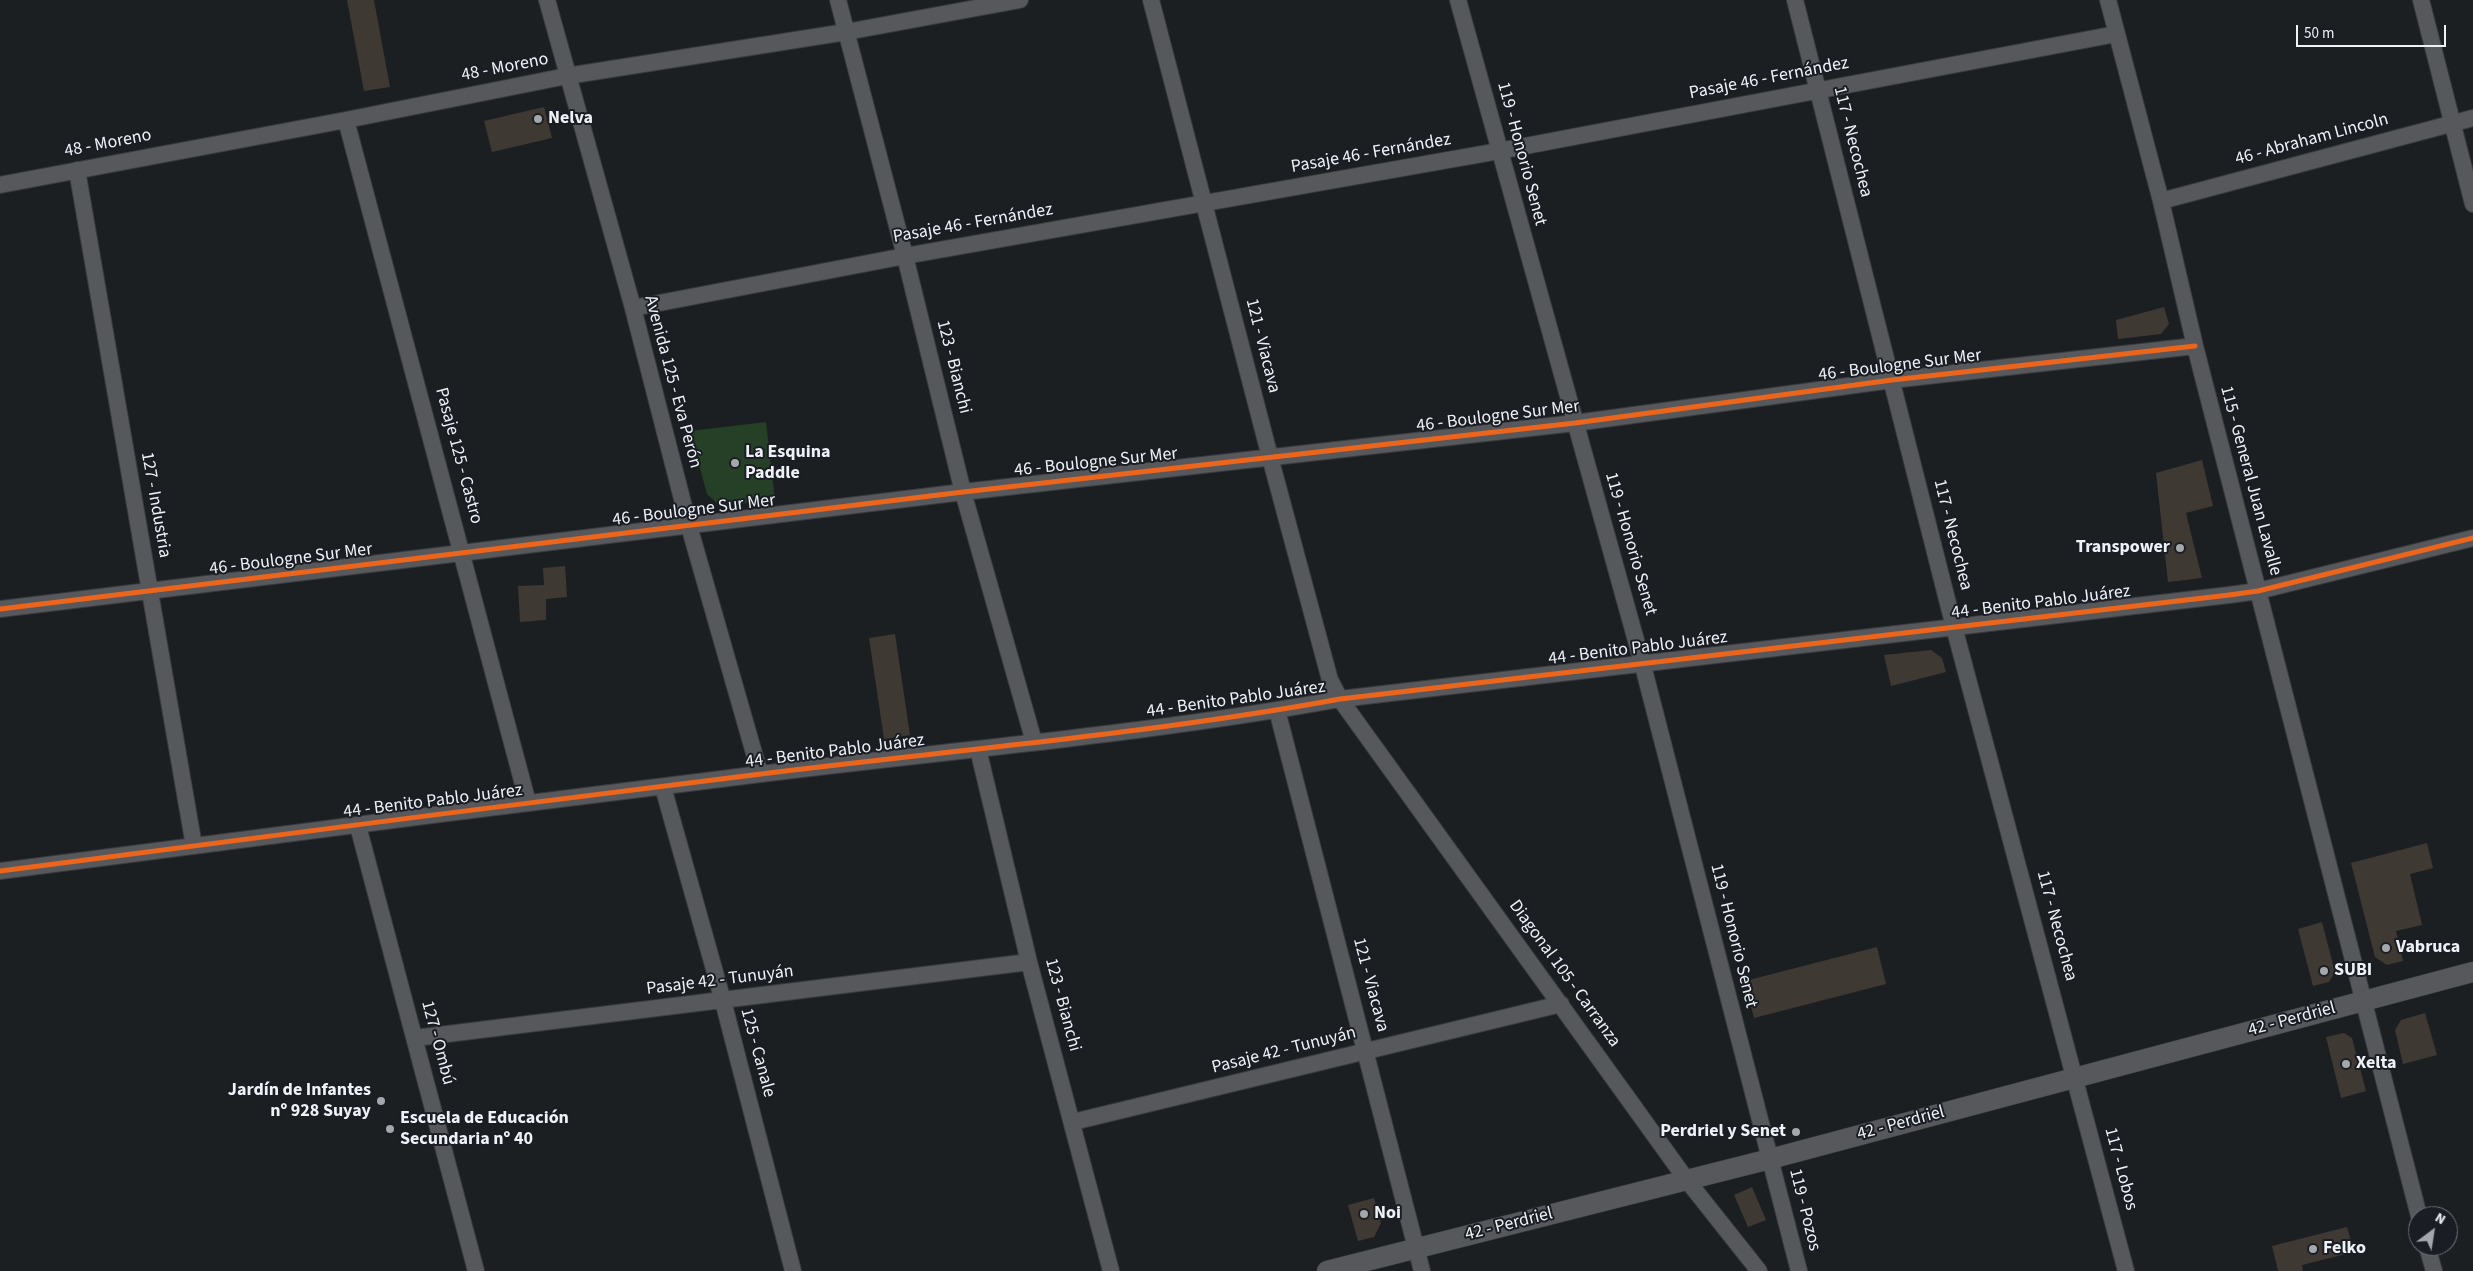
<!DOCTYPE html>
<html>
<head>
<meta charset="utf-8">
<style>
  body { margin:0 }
  #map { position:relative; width:2473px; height:1271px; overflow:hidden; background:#1c1f22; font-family:"Source Sans 3",sans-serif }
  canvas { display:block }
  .north { position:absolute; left:2408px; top:1206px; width:50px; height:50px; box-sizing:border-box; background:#1a1e24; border:1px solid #6f7278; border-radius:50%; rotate:31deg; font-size:14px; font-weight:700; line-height:20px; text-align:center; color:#eef1f5 }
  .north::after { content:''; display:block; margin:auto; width:18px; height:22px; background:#a4a8ab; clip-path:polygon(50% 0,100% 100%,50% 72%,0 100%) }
  .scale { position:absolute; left:2296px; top:25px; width:150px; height:22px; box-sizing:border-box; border:2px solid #eef1f5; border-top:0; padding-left:6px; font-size:15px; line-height:18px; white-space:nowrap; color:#eef1f5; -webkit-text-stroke:4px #1a1e24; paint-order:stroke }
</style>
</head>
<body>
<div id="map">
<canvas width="2473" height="1271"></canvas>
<div class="north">N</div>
<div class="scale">50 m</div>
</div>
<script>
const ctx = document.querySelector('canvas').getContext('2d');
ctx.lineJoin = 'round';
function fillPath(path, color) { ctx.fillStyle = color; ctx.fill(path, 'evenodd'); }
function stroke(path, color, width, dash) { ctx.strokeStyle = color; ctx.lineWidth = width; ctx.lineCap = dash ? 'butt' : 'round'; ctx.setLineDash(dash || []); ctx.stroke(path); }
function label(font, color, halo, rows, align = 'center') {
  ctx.font = font + ' "Source Sans 3",sans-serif'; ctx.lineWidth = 4; ctx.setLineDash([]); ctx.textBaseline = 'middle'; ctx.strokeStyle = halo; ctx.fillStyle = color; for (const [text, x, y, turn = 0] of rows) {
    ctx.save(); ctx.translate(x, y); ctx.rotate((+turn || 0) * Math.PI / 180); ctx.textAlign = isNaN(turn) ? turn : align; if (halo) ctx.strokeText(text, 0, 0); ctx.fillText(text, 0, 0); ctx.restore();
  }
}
const green = new Path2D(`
  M766 422 775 500 720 506 707 494 690 431Z`);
const building = new Path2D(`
  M347 0H374L390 87 364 91Z
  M544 107 552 138 492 152 484 121Z
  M2164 307 2169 324 2161 334 2118 339 2116 320Z
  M2202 460 2213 506 2186 513 2202 578 2168 582 2156 473Z
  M565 566 567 597 546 599V620L520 622 518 586 544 585 543 568Z
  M895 634 910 735 884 739 869 638Z
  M1931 650 1942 658 1946 672 1891 686 1884 655Z
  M2427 843 2433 868 2410 874 2422 925 2396 931 2403 961 2387 965 2375 957 2351 863Z
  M2322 922 2335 972 2329 982 2313 986 2298 929Z
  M1877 947 1886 984 1754 1018 1745 981Z
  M2425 1013 2437 1055 2403 1064 2395 1030 2401 1020Z
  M2344 1033 2352 1038 2366 1091 2341 1098 2326 1037Z
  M1752 1187 1766 1220 1748 1227 1734 1195Z
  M1374 1198 1381 1223 1374 1237 1358 1241 1348 1205Z
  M2347 1227 2354 1252 2302 1265 2303 1271H2278L2272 1246Z`);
const minor = new Path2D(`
  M547 0 633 308 689 526 760 774
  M838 0 905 256 963 492 1034 742
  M1151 0 1270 457 1330 680 1340 699 1686 1179 1759 1271
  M1458 0 1642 662 1799 1271
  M1795 0 1954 627 2126 1271
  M2108 0 2161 201 2195 346 2419 1216
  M2421 0 2473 204
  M346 120 528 803
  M77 170 194 846
  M0 185 346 120 567 76 846 32 1020 0
  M2161 201 2473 118
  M633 308 905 256 1499 151 2116 34
  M0 609 963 492 1575 423 1892 380 2195 346
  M1277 710 1422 1271
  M978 749 1029 962 1111 1271
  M663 787 723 1001 793 1271
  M358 826 476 1271
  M0 871C254 838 507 805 761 774 954 750 1149 734 1340 699L2229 595 2258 591 2473 538
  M415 1038 1029 962
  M1073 1122 1561 1004
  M2427 1246 2434 1271`);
const tertiary = new Path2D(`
  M1327 1271 1770 1159 2473 972`);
const cycleway = new Path2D(`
  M0 609 963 492 1575 423 1892 380 2195 346
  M0 871C254 838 507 805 761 774 954 750 1149 734 1340 699L2229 595 2258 591 2473 538`);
const markers = [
  [538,119,5,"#a4a8ab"],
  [735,463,5,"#a4a8ab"],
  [2180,548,5,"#a4a8ab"],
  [2386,948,5,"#a4a8ab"],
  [2324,971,5,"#a4a8ab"],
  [2346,1064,5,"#a4a8ab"],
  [381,1101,5,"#a4a8ab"],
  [390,1129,5,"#a4a8ab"],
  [1796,1132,5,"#a4a8ab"],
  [1364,1214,5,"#a4a8ab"],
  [2313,1249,5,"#a4a8ab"]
];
const streetNames = [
  ["48 - Moreno",505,68,-11],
  ["Pasaje 46 - Fernández",1769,79,-11],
  ["46 - Abraham Lincoln",2312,140,-15],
  ["117 - Necochea",1852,142,76],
  ["48 - Moreno",108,144,-11],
  ["Pasaje 46 - Fernández",1371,154,-10],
  ["119 - Honorio Senet",1521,154,75],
  ["Pasaje 46 - Fernández",973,224,-10],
  ["121 - Viacava",1262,346,76],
  ["46 - Boulogne Sur Mer",1900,366,-7],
  ["123 - Bianchi",953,367,76],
  ["Avenida 125 - Eva Perón",672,382,75],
  ["46 - Boulogne Sur Mer",1498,417,-7],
  ["Pasaje 125 - Castro",458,456,75],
  ["46 - Boulogne Sur Mer",1096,463,-6],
  ["115 - General Juan Lavalle",2250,481,75],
  ["127 - Industria",155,505,80],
  ["46 - Boulogne Sur Mer",694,511,-7],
  ["117 - Necochea",1952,535,76],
  ["119 - Honorio Senet",1630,544,74],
  ["46 - Boulogne Sur Mer",291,560,-7],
  ["44 - Benito Pablo Juárez",2041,603,-7],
  ["44 - Benito Pablo Juárez",1638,649,-7],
  ["44 - Benito Pablo Juárez",1236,700,-8],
  ["44 - Benito Pablo Juárez",835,752,-7],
  ["44 - Benito Pablo Juárez",433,802,-7],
  ["117 - Necochea",2056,926,75],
  ["119 - Honorio Senet",1733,936,76],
  ["Diagonal 105 - Carranza",1564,974,54],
  ["Pasaje 42 - Tunuyán",720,981,-7],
  ["121 - Viacava",1370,985,75],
  ["123 - Bianchi",1062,1005,75],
  ["42 - Perdriel",2292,1020,-15],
  ["127 - Ombú",437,1043,75],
  ["Pasaje 42 - Tunuyán",1284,1051,-14],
  ["125 - Canale",757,1053,75],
  ["42 - Perdriel",1901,1124,-15],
  ["117 - Lobos",2120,1169,75],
  ["119 - Pozos",1804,1210,76],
  ["42 - Perdriel",1509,1225,-14]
];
const poiNames = [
  ["Nelva",548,119],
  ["La Esquina",745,453],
  ["Paddle",745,474],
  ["Transpower",2170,548,"right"],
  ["Vabruca",2396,948],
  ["SUBI",2334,971],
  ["Xelta",2356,1064],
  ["Jardín de Infantes",371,1091,"right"],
  ["nº 928 Suyay",371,1112,"right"],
  ["Escuela de Educación",400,1119],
  ["Secundaria nº 40",400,1140],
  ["Perdriel y Senet",1786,1132,"right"],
  ["Noi",1374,1214],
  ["Felko",2323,1249]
];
fillPath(green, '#264027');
fillPath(building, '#3f3934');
stroke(minor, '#393b3d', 18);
stroke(tertiary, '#393b3d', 21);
stroke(minor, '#56585b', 16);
stroke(tertiary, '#56585b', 20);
stroke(cycleway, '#eb651d', 5);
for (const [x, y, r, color] of markers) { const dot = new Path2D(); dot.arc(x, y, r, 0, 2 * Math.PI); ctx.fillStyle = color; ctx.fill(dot); stroke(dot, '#1a1e24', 2); }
label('18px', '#eef1f5', '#1a1e24', streetNames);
label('bold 18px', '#eef1f5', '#1a1e24', poiNames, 'left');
</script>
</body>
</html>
